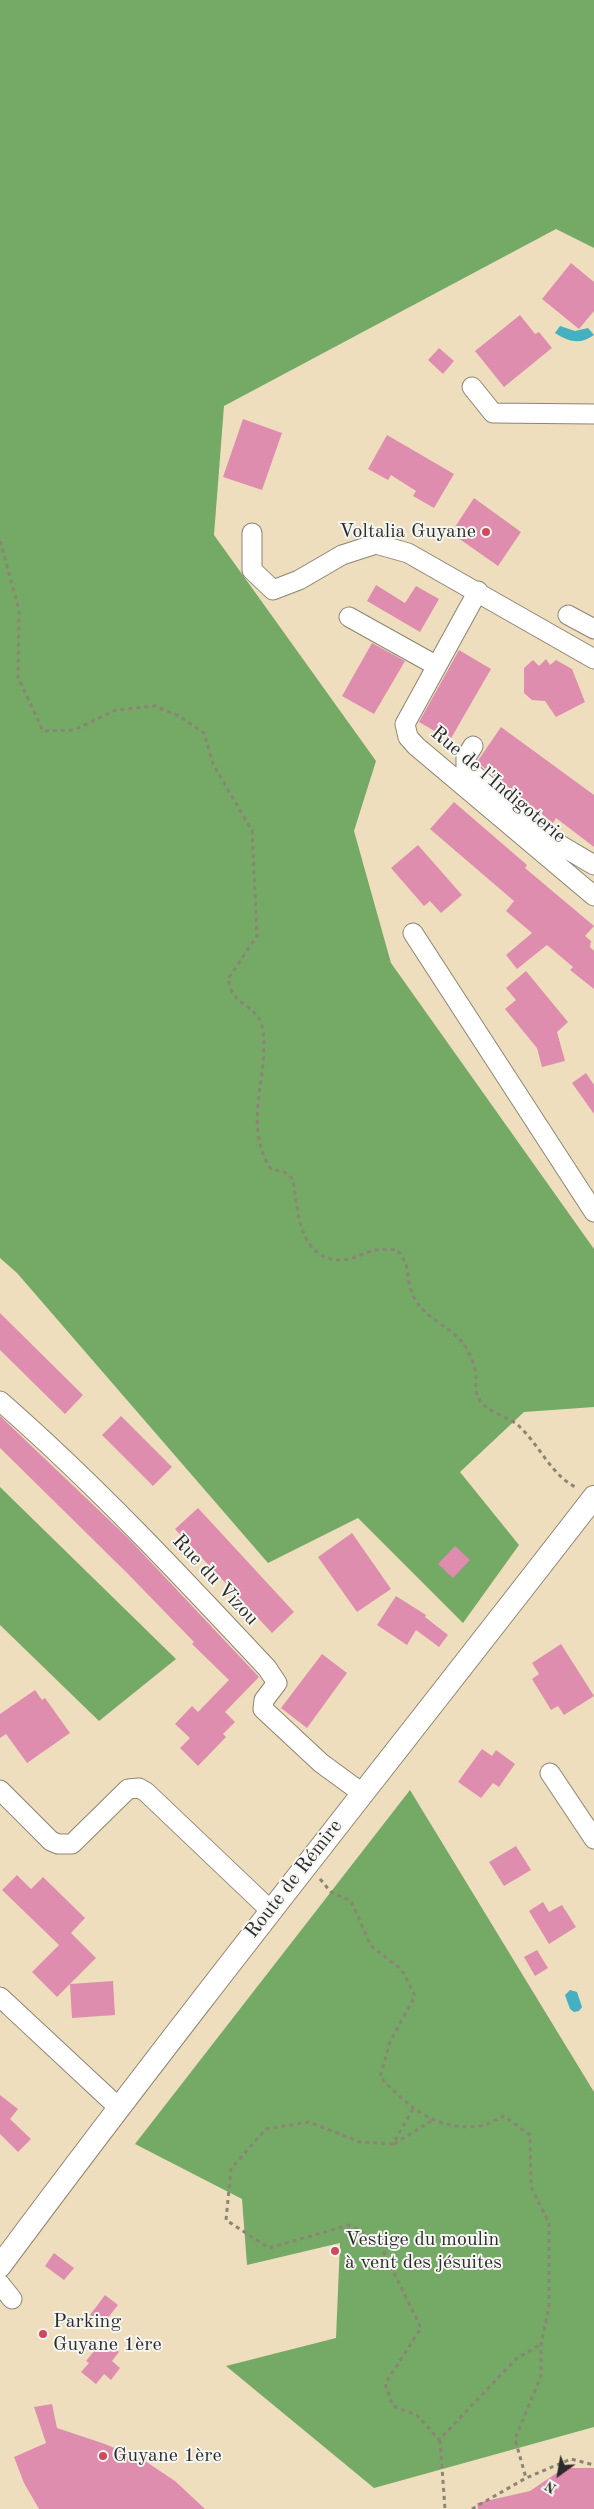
<!DOCTYPE html>
<html>
<head>
<meta charset="utf-8">
<style>
  body { margin:0 }
  #map { position:relative; width:594px; height:2509px; overflow:hidden; background:#eedebd; font-family:"Old Standard TT",serif }
  canvas { display:block }
  .north { position:absolute; left:534px; top:2449px; width:50px; height:50px; -webkit-text-stroke:4px #f6f6f2; paint-order:stroke; rotate:212deg; font-size:14px; font-weight:700; line-height:20px; text-align:center; color:#2b2b2b }
  .north::after { content:''; display:block; margin:auto; width:18px; height:22px; background:#2b2b2b; clip-path:polygon(50% 0,100% 100%,50% 72%,0 100%) }
</style>
</head>
<body>
<div id="map">
<canvas width="594" height="2509"></canvas>
<div class="north">N</div>
</div>
<script>
const ctx = document.querySelector('canvas').getContext('2d');
ctx.lineJoin = 'round';
function fillPath(path, color) { ctx.fillStyle = color; ctx.fill(path, 'evenodd'); }
function stroke(path, color, width, dash) { ctx.strokeStyle = color; ctx.lineWidth = width; ctx.lineCap = dash ? 'butt' : 'round'; ctx.setLineDash(dash || []); ctx.stroke(path); }
function label(font, color, halo, rows, align = 'center') {
  ctx.font = font + ' "Old Standard TT",serif'; ctx.lineWidth = 4; ctx.setLineDash([]); ctx.textBaseline = 'middle'; ctx.strokeStyle = halo; ctx.fillStyle = color; for (const [text, x, y, turn = 0] of rows) {
    ctx.save(); ctx.translate(x, y); ctx.rotate((+turn || 0) * Math.PI / 180); ctx.textAlign = isNaN(turn) ? turn : align; if (halo) ctx.strokeText(text, 0, 0); ctx.fillText(text, 0, 0); ctx.restore();
  }
}
const forest = new Path2D(`
  M0 0H594V248L556 229 224 406 214 535 376 761 354 831 391 963 594 1249V1407L524 1412 460 1472 519 1545 463 1623 358 1518 268 1563 17 1273 0 1258Z
  M0 1487 176 1659 99 1721 0 1625Z
  M410 1790 594 2092V2427L374 2488 226 2366 336 2338 340 2243 247 2265 242 2199 135 2144Z`);
const water = new Path2D(`
  M560 326 575 331 588 328 594 335C580 345 569 342 555 333Z
  M570 1990 577 1992 582 2007 579 2011 574 2012 570 2009 565 1995Z`);
const building = new Path2D(`
  M571 263 594 282V311L579 329 542 299Z
  M520 315 535 334 539 332 552 348 504 387 475 351Z
  M439 348 454 361 443 374 428 360Z
  M243 419 282 433 262 490 223 477Z
  M387 435 454 474 434 508 413 496 416 491 391 475 388 480 368 469Z
  M474 498 521 532 498 566 451 533Z
  M376 585 405 603 416 586 439 599 420 632 367 601Z
  M372 643 405 661 374 714 342 696Z
  M459 650 491 669 450 740 419 722Z
  M546 659 550 665 556 660 572 669 585 702 556 717 545 701 532 700 524 693V668L533 660 539 666Z
  M501 727 594 795V847L556 818 553 823 477 762Z
  M454 802 527 865 525 868 594 926 585 936 591 941 590 947 594 951V989L570 970 573 967 547 945 517 969 506 955 532 933 506 911 514 901 430 829Z
  M418 845 462 895 441 913 430 901 424 906 391 868Z
  M526 971 568 1022 557 1032 565 1061 542 1067 537 1048 505 1009 516 1000 506 988Z
  M586 1073 594 1085V1114L572 1083Z
  M0 1313 83 1395 65 1414 0 1350Z
  M0 1416 129 1539 259 1677 225 1712 235 1722 223 1734 226 1737 198 1766 180 1748 190 1738 175 1724 192 1706 198 1712 229 1680 192 1644 194 1642 128 1574 0 1448Z
  M121 1416 172 1467 153 1486 102 1435Z
  M198 1508 294 1612 272 1633 175 1529Z
  M352 1533 391 1589 357 1612 318 1557Z
  M455 1546 470 1560 453 1578 438 1564Z
  M396 1596 426 1615 425 1617 448 1635 439 1647 416 1630 407 1645 377 1625Z
  M561 1644 594 1696 564 1715 558 1706 551 1710 532 1679 539 1674 532 1663Z
  M322 1654 347 1673 307 1728 281 1708Z
  M35 1690 42 1700 45 1698 70 1733 27 1763 6 1734 0 1738V1714Z
  M482 1749 492 1756 496 1750 515 1764 499 1787 493 1783 481 1798 458 1782Z
  M516 1846 531 1870 504 1886 489 1862Z
  M17 1875 31 1889 43 1877 85 1918 71 1933 96 1958 57 1997 32 1972 59 1945 2 1890Z
  M543 1902 549 1912 562 1905 576 1927 549 1944 529 1911Z
  M537 1950 548 1968 535 1976 524 1957Z
  M113 1981 115 2015 72 2018 70 1984Z
  M0 2095 18 2109 10 2119 31 2139 18 2152 0 2134Z
  M54 2253 74 2268 64 2280 45 2266Z
  M105 2295 118 2305 103 2324 90 2315Z
  M103 2340 119 2352 112 2361 120 2368 111 2380 104 2374 96 2384 81 2372 89 2363 86 2361Z
  M52 2404 57 2428 105 2444 145 2461 175 2481 205 2509H39L24 2483 14 2457 46 2443 34 2407Z
  M564 2468H594V2509H478L477 2503 530 2491Z`);
const path = new Path2D(`
  M0 541 19 610 18 677 43 731 74 730 116 710 155 706 179 716 204 733 213 764 252 831 257 936 228 979C229 983 230 989 233 993 242 1008 260 1008 263 1031 269 1077 242 1126 271 1169L284 1172 293 1179C298 1212 299 1261 343 1260 354 1259 365 1252 376 1250 382 1249 389 1250 396 1249 413 1268 404 1275 413 1295 422 1317 448 1325 462 1342 467 1348 474 1362 475 1370 478 1381 473 1389 479 1399 487 1413 509 1416 520 1427 540 1446 551 1475 577 1488
  M320 1879 331 1892 351 1901 371 1946 402 1970 415 1996 390 2042 380 2077C409 2107 435 2131 479 2126 487 2125 497 2119 504 2116L530 2135 531 2187 549 2223V2307L541 2344V2376L515 2439 526 2478
  M413 2109 393 2144 360 2142 309 2122 266 2129 231 2169 226 2220 269 2248 349 2225 378 2240 421 2328 385 2384 393 2406 417 2415 439 2440 516 2359 541 2344
  M394 2144 433 2120
  M440 2440 445 2509
  M472 2509 526 2478 571 2459 594 2465`);
const minor = new Path2D(`
  M472 387 493 413 594 414
  M252 533V570L273 590 299 580 342 555 376 544 408 553 594 659
  M478 591 405 724 408 737 416 746 594 896
  M568 615 594 629
  M349 617 437 666
  M473 746 466 757V768L555 842 594 865
  M413 933 594 1212
  M0 1401C95 1484 181 1576 267 1668L277 1683 264 1700 263 1709 321 1763 362 1793
  M550 1773 594 1839
  M0 1790 51 1841 58 1844H72L128 1789 139 1788 146 1792 270 1910
  M0 1997 118 2107
  M0 2284 12 2299`);
const major = new Path2D(`
  M0 2266C193 2006 396 1753 594 1497`);
const markers = [
  [486,532,5,"#d1495b"],
  [335,2251,5,"#d1495b"],
  [43,2334,5,"#d1495b"],
  [103,2456,5,"#d1495b"]
];
const poiNames = [
  ["Voltalia Guyane",476,532,"right"],
  ["Vestige du moulin",345,2240],
  ["à vent des jésuites",345,2263],
  ["Parking",53,2322],
  ["Guyane 1ère",53,2345],
  ["Guyane 1ère",113,2456]
];
const streetNames = [
  ["Rue de l'Indigoterie",498,785,40],
  ["Rue du Vizou",215,1580,47],
  ["Route de Rémire",294,1879,-52]
];
fillPath(forest, '#74aa66');
fillPath(water, '#44b0c1');
fillPath(building, '#df8daf');
stroke(minor, '#8c8474', 21);
stroke(major, '#8c8474', 24);
stroke(path, '#8c8474', 3, [4, 4]);
stroke(minor, '#fff', 19);
stroke(major, '#fff', 22);
for (const [x, y, r, color] of markers) { const dot = new Path2D(); dot.arc(x, y, r, 0, 2 * Math.PI); ctx.fillStyle = color; ctx.fill(dot); stroke(dot, '#f6f6f2', 2); }
label('20px', '#2b2b2b', '#f6f6f2', poiNames, 'left');
label('20px', '#2b2b2b', '#f6f6f2', streetNames);
</script>
</body>
</html>
